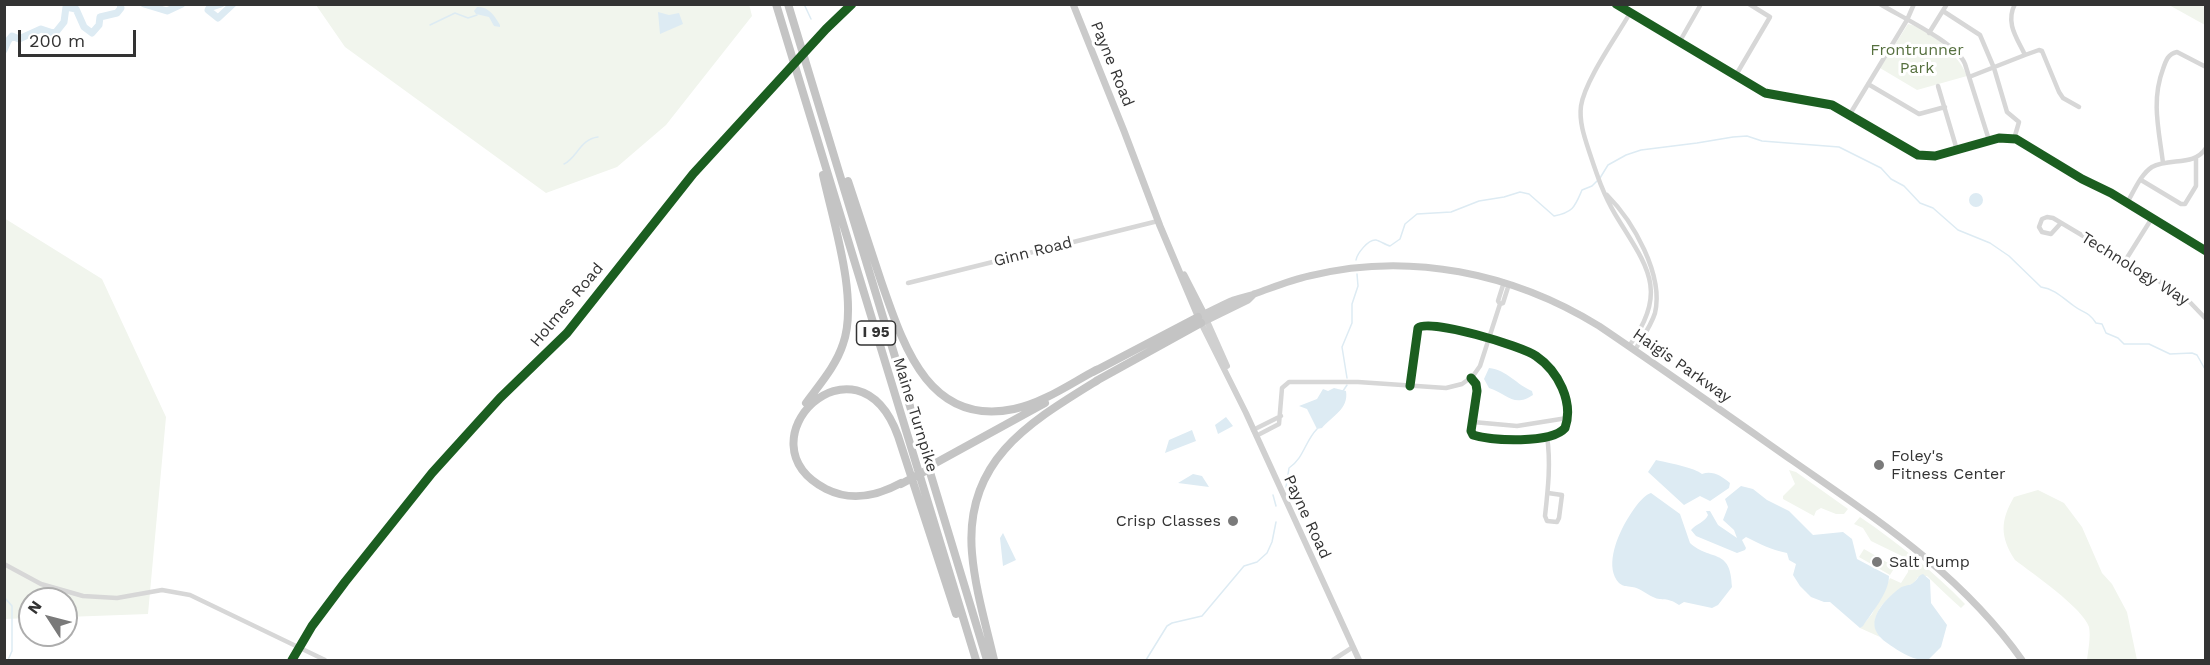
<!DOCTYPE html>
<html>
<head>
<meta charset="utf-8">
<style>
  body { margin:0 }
  #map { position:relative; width:2210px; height:665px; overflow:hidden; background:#fff; font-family:"Work Sans",sans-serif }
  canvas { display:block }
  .frame { position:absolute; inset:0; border:6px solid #333; pointer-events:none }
  .north { position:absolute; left:18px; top:587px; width:60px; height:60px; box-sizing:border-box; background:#fff; border:2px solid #adadad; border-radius:50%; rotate:306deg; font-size:16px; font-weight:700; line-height:24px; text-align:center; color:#333 }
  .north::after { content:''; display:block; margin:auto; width:21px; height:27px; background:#7a7a7a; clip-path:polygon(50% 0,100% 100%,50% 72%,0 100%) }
  .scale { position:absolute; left:18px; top:30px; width:118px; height:27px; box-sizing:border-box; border:3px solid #333; border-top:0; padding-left:8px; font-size:18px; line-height:21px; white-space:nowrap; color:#333; -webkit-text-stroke:4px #fff; paint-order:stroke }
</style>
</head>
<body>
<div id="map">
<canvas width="2210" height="665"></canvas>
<div class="frame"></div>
<div class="north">N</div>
<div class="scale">200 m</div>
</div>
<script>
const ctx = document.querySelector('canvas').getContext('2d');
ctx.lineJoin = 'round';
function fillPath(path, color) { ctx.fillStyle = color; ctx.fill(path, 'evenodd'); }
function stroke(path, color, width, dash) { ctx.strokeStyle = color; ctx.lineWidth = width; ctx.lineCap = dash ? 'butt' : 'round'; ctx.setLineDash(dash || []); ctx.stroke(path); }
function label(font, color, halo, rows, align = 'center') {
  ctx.font = font + ' "Work Sans",sans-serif'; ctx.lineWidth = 6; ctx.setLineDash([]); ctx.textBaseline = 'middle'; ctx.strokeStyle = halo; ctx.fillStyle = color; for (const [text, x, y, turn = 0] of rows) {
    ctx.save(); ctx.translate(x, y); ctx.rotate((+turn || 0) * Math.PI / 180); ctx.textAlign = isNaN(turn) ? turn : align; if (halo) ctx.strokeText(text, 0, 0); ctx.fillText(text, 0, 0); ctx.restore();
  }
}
const green = new Path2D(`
  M749 4 752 16 666 125 617 167 546 193 345 47 316 5Z
  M2169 5H2205V25Z
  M1908 24C1929 28 1960 56 1967 76L1917 90 1880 68Z
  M4 218 102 279 166 417 148 614 66 617V599H30V618L5 619Z
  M1789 470 1796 472 1848 509 1844 514H1836L1821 508 1816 511 1814 516 1783 499V496L1795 484Z
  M2038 490 2064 503 2082 527 2102 573 2112 584 2127 612 2137 660H2087C2088 651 2091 637 2089 627 2083 608 2032 573 2015 560 2000 537 2000 521 2014 497Z
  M1860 517C1898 543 1933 571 1965 604L1961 608C1949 597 1938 587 1927 576L1918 577 1914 583C1894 590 1863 614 1880 637L1860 628 1872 614 1890 578 1901 583 1908 572 1909 563 1904 557 1871 541 1863 528 1854 524Z
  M1864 549 1895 567 1890 575 1859 557Z`);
const water = new Path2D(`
  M477 7C488 6 495 16 500 25V27L494 26 489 17 476 14 474 11Z
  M658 12 669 15 679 13 683 24 660 34Z
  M1969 200a7 7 0 1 1 14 0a7 7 0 1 1-14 0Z
  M1489 368C1507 370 1517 385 1532 391L1533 395C1513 408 1508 394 1489 388L1484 379Z
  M1334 388 1346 391C1349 409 1332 416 1322 428L1317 429 1307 409 1299 406 1317 399 1323 389 1328 391Z
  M1226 417 1233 426 1218 434 1215 425Z
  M1192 430 1196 441 1165 453 1169 440Z
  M1656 460C1665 462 1696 468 1702 474 1712 470 1722 476 1730 483L1729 488 1710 501 1700 496 1684 505 1648 472Z
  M1193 474 1202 476 1209 487 1178 483Z
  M1741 486 1753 489 1767 500 1789 511 1813 535 1843 532 1852 539 1857 559 1889 576C1889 593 1872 612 1863 626L1860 628 1830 602H1824L1811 597 1800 586 1793 575 1796 564 1789 560 1787 553C1769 549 1762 545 1746 537L1742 540 1746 548 1745 550 1737 553 1696 536 1691 530C1696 524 1705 522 1708 515L1706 511H1710L1718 525 1737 538 1734 530 1723 520 1728 507 1725 499Z
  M1651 493 1680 514 1690 543C1711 562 1731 547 1732 587L1718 605 1712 608 1684 602 1679 605C1666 596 1663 602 1653 597 1646 594 1640 588 1632 587 1627 586 1624 587 1619 583 1605 568 1616 540 1624 525 1629 516 1641 496 1651 493Z
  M1003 533 1016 560 1003 566 1000 538Z
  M1923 574 1930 580 1931 603 1947 625 1941 647 1928 660C1916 661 1903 654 1893 647 1887 643 1879 638 1876 631 1869 615 1888 597 1900 588 1904 585 1909 586 1913 583 1918 580 1917 576 1923 574Z`);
const stream = new Path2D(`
  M804 4 811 19
  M430 25 455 13 468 18 477 15
  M564 164C577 158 580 139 598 137
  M1600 178 1608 165 1626 155 1641 150 1697 143 1733 137 1747 136 1762 141 1839 147 1881 168 1891 179 1904 186 1920 203 1933 208 1958 230 1990 243 2009 256 2041 287C2055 289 2063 298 2074 306 2083 313 2088 311 2096 323L2102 324 2106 333 2118 338 2124 344H2149L2170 354 2192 353 2197 355 2206 371
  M1356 260C1357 254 1368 239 1376 240 1380 241 1386 245 1390 246L1400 239 1405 224 1417 214 1451 212 1479 201 1504 197 1520 192 1529 194 1554 216C1574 212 1575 206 1582 190L1592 186 1597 181
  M1347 378 1342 347 1352 323V304L1358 286 1357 274
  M1343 391 1347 385
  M1286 487 1289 468C1304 458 1305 441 1317 429
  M1273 495 1276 506
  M4 597 12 606V651L8 660
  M1146 660 1167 626 1172 623 1202 616 1244 566 1257 562 1267 553 1272 542 1276 522`);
const river = new Path2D(`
  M144 4 167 11 182 4
  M221 4 209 8 208 10 218 18 233 4
  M4 50 8 41 12 36 19 39 41 29 53 33 56 32 64 22 66 7 76 9 84 27 92 33 99 25 100 17 117 13 121 8 120 4`);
const street = new Path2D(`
  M1880 4C1901 17 1957 43 1965 64L1989 140
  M1943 11 1980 35 1994 68 2007 112 2019 122 2014 139
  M1929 33 1947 4
  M1680 41 1701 4
  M2025 55 2039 50 2042 51 2059 92 2063 98 2079 107
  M1736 75 1770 17 1749 4
  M1969 77 2025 55C2017 38 2005 23 2015 4
  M1868 84 1919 114 1945 107
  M1938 86 1957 150
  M1850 114 1907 20 1914 4
  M2163 163C2159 130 2151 101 2163 69 2166 60 2168 54 2177 52L2206 67
  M2141 180 2181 204H2185L2196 186V159
  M1607 195C1633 221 1664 275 1655 313 1651 326 1642 338 1635 350
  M2127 203C2134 191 2141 174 2152 167 2170 157 2194 167 2206 148
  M2061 223 2051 234 2042 232 2039 227 2042 219 2047 217 2053 218 2184 296 2206 319
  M2125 261 2152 218
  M908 283 1158 221
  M1500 304 1503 303 1509 284
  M1629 346C1671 290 1645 264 1615 214 1603 194 1596 172 1589 151 1584 136 1579 121 1581 106 1585 80 1617 36 1630 13
  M1410 386 1418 328C1429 318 1522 346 1536 356 1558 371 1574 402 1565 428 1551 444 1492 441 1473 435L1471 431 1477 391 1476 384 1471 378
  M1473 422 1517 426 1567 418
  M1253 430 1281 416
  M1256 436 1279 424 1282 388 1289 382H1358L1446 388 1462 384 1473 376 1480 366 1500 304 1498 301 1504 282
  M1547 436C1551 463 1548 489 1545 516L1547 521 1557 522 1559 518 1562 495 1548 493
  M4 564 41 584 83 596 117 598 162 590 190 595 325 660
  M1333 660 1353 647`);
const secondary = new Path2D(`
  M1616 4 1765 93 1832 105 1918 155 1935 156 1999 138 2016 139 2082 179 2111 193 2206 251
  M815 42 852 4
  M1207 321 1227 366
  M1201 323 1246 413 1359 660
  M292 660 312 626 345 582 432 473 500 398 567 333 693 174 781 77`);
const primary = new Path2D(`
  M1073 4 1124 131 1160 226 1201 323 1248 300 1254 294
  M1184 275 1205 316
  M1198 317C1209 312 1220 306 1231 301 1240 298 1249 296 1257 293 1274 287 1291 280 1309 276 1409 251 1513 273 1599 326 1664 370 1729 416 1793 461 1879 521 1961 574 2022 660`);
const highway = new Path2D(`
  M776 4 976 660
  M788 4 987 660
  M848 181C859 214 870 248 881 281 903 344 928 427 1014 409 1043 403 1070 384 1096 370
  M1093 372 1198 317
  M1096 381 1201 323
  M806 403C819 385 836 366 843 344 859 300 833 221 823 175
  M932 465 1045 403
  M901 483C877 496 852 502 826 489 736 442 857 324 898 436L956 614
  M994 660C986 625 975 589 972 553 964 460 1030 422 1098 380`);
const secondaryBridge = new Path2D(`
  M781 77 815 42`);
const highwayBridge = new Path2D(`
  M901 484 933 467`);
const cycleway = new Path2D(`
  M1616 4 1765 93 1832 105 1918 155 1935 156 1999 138 2016 139 2082 179 2111 193 2206 251
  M1410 386 1418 328C1429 318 1522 346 1536 356 1558 371 1574 402 1565 428 1551 444 1492 441 1473 435L1471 431 1477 391 1476 384 1471 378
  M292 660 312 626 345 582 432 473 500 398 567 333 693 174 826 29 852 4`);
const markers = [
  [1879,465,6,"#7a7a7a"],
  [1233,521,6,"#7a7a7a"],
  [1877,562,6,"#7a7a7a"]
];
const shields = [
  [876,333,39]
];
const shieldNames = [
  ["I 95",876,333]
];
const parkNames = [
  ["Frontrunner",1917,50],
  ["Park",1917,68]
];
const streetNames = [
  ["Payne Road",1112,64,68],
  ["Ginn Road",1033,252,-14],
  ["Technology Way",2135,269,32],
  ["Holmes Road",567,305,-50],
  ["Haigis Parkway",1682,366,35],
  ["Maine Turnpike",915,415,73],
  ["Payne Road",1307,517,65]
];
const poiNames = [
  ["Foley's",1891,456],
  ["Fitness Center",1891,474],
  ["Crisp Classes",1221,521,"right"],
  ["Salt Pump",1889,562]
];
fillPath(green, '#f1f5ed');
fillPath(water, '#ddebf3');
stroke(stream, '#ddebf3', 1.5);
stroke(river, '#ddebf3', 7);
stroke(street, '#d7d7d7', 4.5);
stroke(secondary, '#d0d0d0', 6);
stroke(primary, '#cacaca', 7);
stroke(highway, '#c4c4c4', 8);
stroke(secondaryBridge, '#d0d0d0', 6);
stroke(highwayBridge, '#c4c4c4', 8);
stroke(cycleway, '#1b5e20', 9);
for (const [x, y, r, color] of markers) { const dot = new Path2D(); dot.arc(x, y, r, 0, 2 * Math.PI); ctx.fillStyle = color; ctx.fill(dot); stroke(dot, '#fff', 2); }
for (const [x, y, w] of shields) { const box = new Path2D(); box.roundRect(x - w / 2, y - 12, w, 24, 4.5); ctx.fillStyle = '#fff'; ctx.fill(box); stroke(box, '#333', 1.5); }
label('bold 15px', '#333', null, shieldNames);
label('16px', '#56703f', '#fff', parkNames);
label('16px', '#333', '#fff', streetNames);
label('16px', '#333', '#fff', poiNames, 'left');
</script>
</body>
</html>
